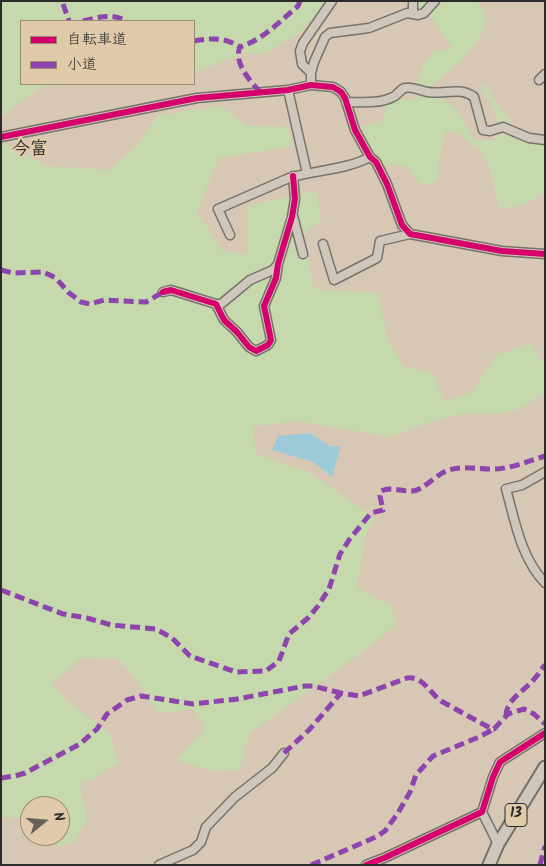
<!DOCTYPE html>
<html>
<head>
<meta charset="utf-8">
<style>
  body { margin:0 }
  #map { position:relative; width:546px; height:866px; overflow:hidden; background:#d6c8b5; font-family:Kalam,"Klee One",sans-serif }
  canvas { display:block }
  .frame { position:absolute; inset:0; border:2px solid #2b2b2b; pointer-events:none }
  .legend { position:absolute; left:20px; top:20px; width:175px; height:65px; box-sizing:border-box; background:#e0caaa; border:1px solid #988a77; margin:0; padding:6px 9px; list-style:none; font-size:15px; color:#2b2b2b }
  .legend li { display:flex; align-items:center; gap:10px; height:25px }
  .legend b { width:25px; border:1px solid #988a77 }
  .north { position:absolute; left:20px; top:796px; width:50px; height:50px; box-sizing:border-box; background:#e0caaa; border:1px solid #988a77; border-radius:50%; rotate:73deg; font-size:14px; font-weight:700; line-height:20px; text-align:center; color:#2b2b2b }
  .north::after { content:''; display:block; margin:auto; width:18px; height:22px; background:#67625b; clip-path:polygon(50% 0,100% 100%,50% 72%,0 100%) }
</style>
</head>
<body>
<div id="map">
<canvas width="546" height="866"></canvas>
<div class="frame"></div>
<ul class="legend">
<li><b style="height:6px;background:#d6006c"></b>自転車道</li>
<li><b style="height:6px;background:#8e44ad"></b>小道</li>
</ul>
<div class="north">N</div>
</div>
<script>
const ctx = document.querySelector('canvas').getContext('2d');
ctx.lineJoin = 'round';
function fillPath(path, color) { ctx.fillStyle = color; ctx.fill(path, 'evenodd'); }
function stroke(path, color, width, dash) { ctx.strokeStyle = color; ctx.lineWidth = width; ctx.lineCap = dash ? 'butt' : 'round'; ctx.setLineDash(dash || []); ctx.stroke(path); }
function label(font, color, halo, rows, align = 'center') {
  ctx.font = font + ' Kalam,"Klee One",sans-serif'; ctx.lineWidth = 5; ctx.setLineDash([]); ctx.textBaseline = 'middle'; ctx.strokeStyle = halo; ctx.fillStyle = color; for (const [text, x, y, turn = 0] of rows) {
    ctx.save(); ctx.translate(x, y); ctx.rotate((+turn || 0) * Math.PI / 180); ctx.textAlign = isNaN(turn) ? turn : align; if (halo) ctx.strokeText(text, 0, 0); ctx.fillText(text, 0, 0); ctx.restore();
  }
}
const green = new Path2D(`
  M1 1H329L298 34 264 54 243 53 194 73V21H21V84H75L41 87 1 117Z
  M406 1H477C479 6 485 13 485 18 488 40 447 74 431 87L446 102 457 110 475 140 494 141 503 133 494 111 481 90 482 82 509 119 519 138 545 144V193L520 206 500 209 489 165 482 151 469 143 454 130 445 132 439 158 438 178 430 185 419 183 408 166 383 165 373 155 361 127 384 120 385 106C400 98 401 101 418 99V82L423 65 436 50 453 49 431 16 409 10Z
  M222 106 246 126 288 127 292 146 219 158 197 212 222 251 248 255 247 205 317 191 321 220 304 232 313 289 378 293 388 340 404 367 432 373 444 402 472 392 495 356 530 343 545 365V394L515 410 494 414H463L433 421 387 438 374 434 297 421 253 426 256 454 310 473 376 519 365 536 357 587 378 600 390 604 397 624 361 653 249 734 239 770 211 771 177 760 205 728 194 709 159 713 136 679 118 659 81 658 52 683 64 698 110 734 119 762 91 780 80 784 87 820 73 842 58 847 53 836H60V806H30V819L1 817V142L47 166 109 170 136 147 158 115Z`);
const water = new Path2D(`
  M309 433 330 446H341L332 477 313 462 272 450 278 436Z`);
const minor = new Path2D(`
  M413 1V14
  M311 73 302 64 300 51 303 43 332 1
  M539 80 545 74
  M311 85V73L314 62 325 37 330 33 369 28 407 13 418 15 424 13 435 1
  M288 90 307 173
  M346 102C362 102 379 104 393 97 398 95 400 89 405 88 412 86 421 91 428 92 444 95 459 86 474 97L483 130 490 131 503 127 529 138 545 140
  M1 137 197 98 288 90 311 85 333 87 341 92 345 98 355 130 370 157 376 162 387 184 402 225 410 234 502 251 545 254
  M293 216 303 254
  M230 235 218 209 289 178C315 170 346 170 370 157
  M323 244 334 280 377 258 380 241 410 234
  M163 292 171 290 216 304 224 320 237 332 249 347 256 351 268 345 271 340 264 306 276 278 278 264 292 217 295 199 293 176
  M216 304H221L250 280 273 270 278 264
  M545 472 522 485 506 489C515 521 521 558 545 583
  M482 812 498 844
  M159 865 193 850 201 842 206 827 235 797 272 768 284 753
  M366 865 384 858 482 812 493 777 500 762 545 733`);
const primary = new Path2D(`
  M489 865 498 844 545 767`);
const quiet = new Path2D(`
  M63 4 69 21
  M83 21C100 17 111 13 127 21
  M194 41C212 38 224 37 240 47
  M260 92C250 81 233 62 240 47 264 39 279 22 298 6L300 1
  M1 270 13 273 43 272 56 278 68 292 81 302 90 304 104 300 146 302 163 292
  M1 590 63 614 87 618 111 625 156 629 172 638 190 656 236 672 266 671 279 661 289 634 308 618 318 606 329 589 340 554 349 540 371 513 383 510 380 496 381 491C391 486 402 492 412 491 423 491 436 474 449 470 464 465 480 470 496 469 512 468 529 461 545 456
  M506 716C506 699 526 690 535 678 539 674 541 669 545 665
  M284 753 309 730 341 693 359 696 407 678C423 676 429 692 441 701L490 728 494 729 508 714 524 709 534 714 545 724
  M1 778 15 776 25 773 80 744 97 729 107 714 127 700 141 696 193 704 237 699 305 686H313L341 693
  M311 865 376 837 385 831 398 813 410 792 416 775 433 756 479 737 494 729
  M540 865 545 846`);
const cycleway = new Path2D(`
  M1 137 197 98 288 90 311 85 333 87 341 92 345 98 355 130 370 157 376 162 387 184 402 225 410 234 502 251 545 254
  M163 292 171 290 216 304 224 320 237 332 249 347 256 351 268 345 271 340 264 306 276 278 278 264 292 217 295 199 293 176
  M366 865 384 858 482 812 493 777 500 762 545 733`);
const shields = [
  [516,815,22]
];
const shieldNames = [
  ["13",516,815]
];
const quarterNames = [
  ["今富",30,151]
];
fillPath(green, '#c6d9ad');
fillPath(water, '#9dcad7');
stroke(minor, '#787269', 11);
stroke(primary, '#787269', 15);
stroke(minor, '#cfc7bb', 8);
stroke(primary, '#cfc7bb', 11);
stroke(quiet, '#8e44ad', 5, [10, 5]);
stroke(cycleway, '#d6006c', 6);
for (const [x, y, w] of shields) { const box = new Path2D(); box.roundRect(x - w / 2, y - 11.5, w, 23, 4); ctx.fillStyle = '#e0caaa'; ctx.fill(box); stroke(box, '#2b2b2b', 1); }
label('bold 14px', '#2b2b2b', null, shieldNames);
label('bold 18px', '#2b2b2b', '#e0caaa', quarterNames);
</script>
</body>
</html>
